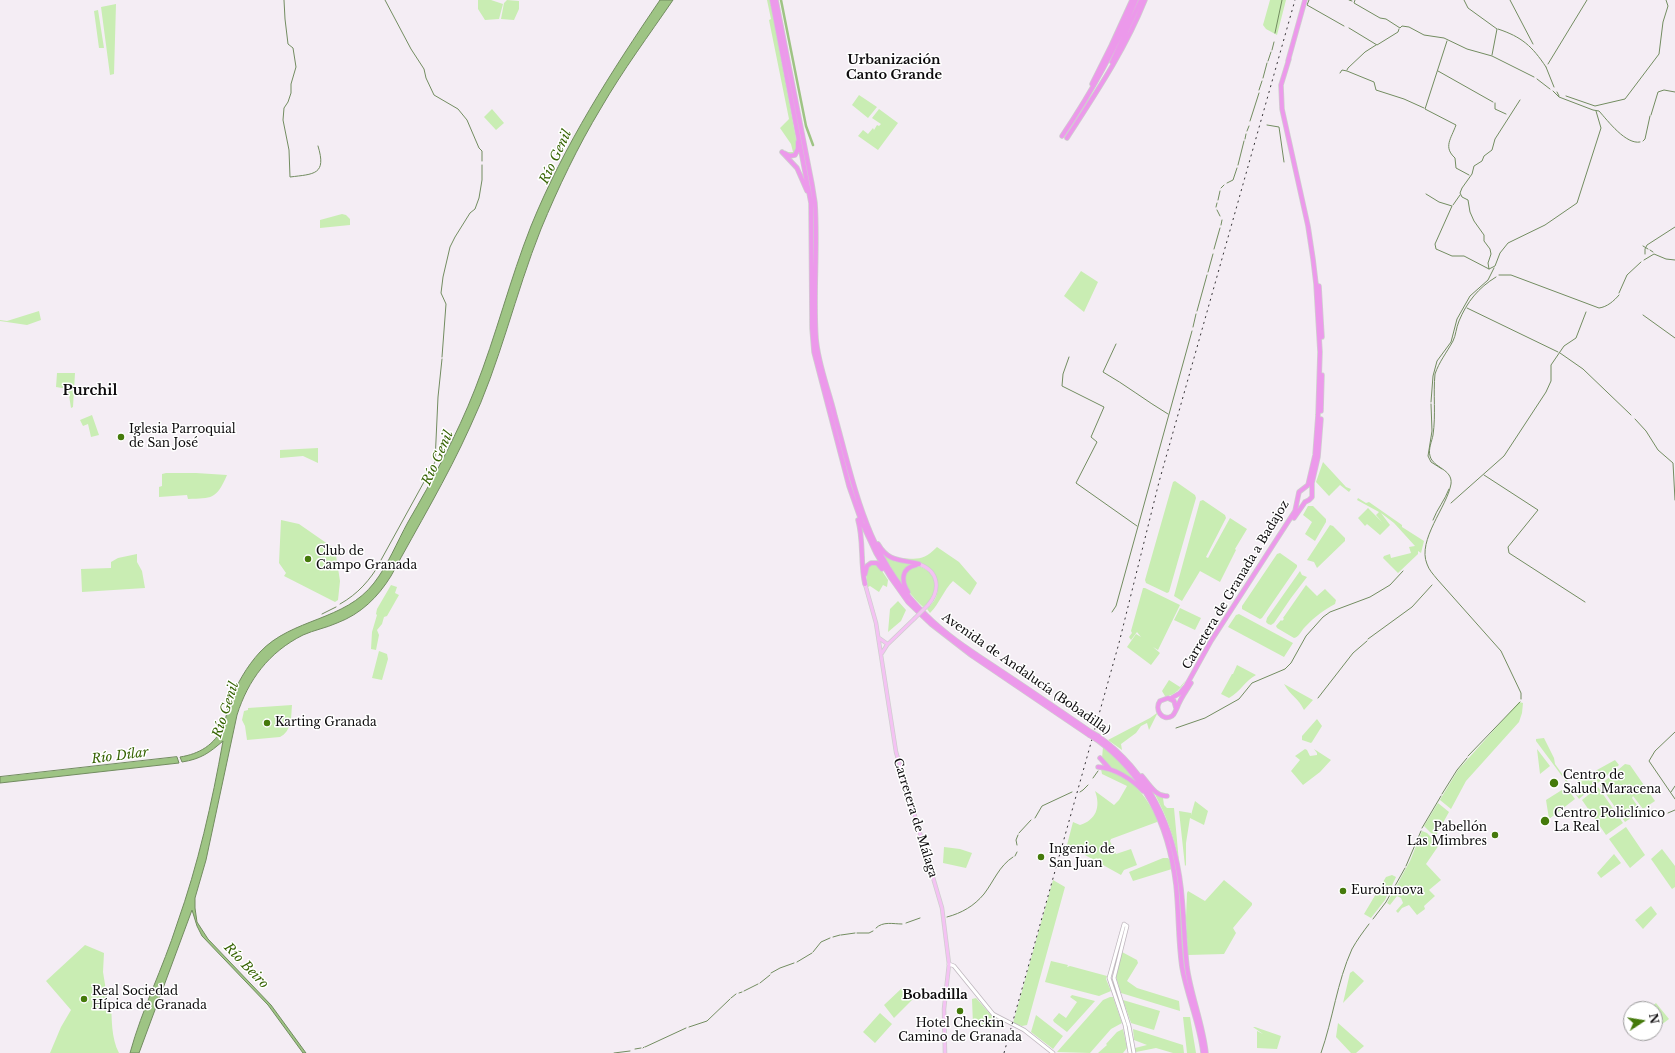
<!DOCTYPE html>
<html>
<head>
<meta charset="utf-8">
<style>
  body { margin:0 }
  #map { position:relative; width:1675px; height:1053px; overflow:hidden; background:#f4edf4; font-family:"Libre Baskerville",serif }
  canvas { display:block }
  .north { position:absolute; left:1623px; top:1001px; width:40px; height:40px; box-sizing:border-box; background:#fff; border:1px solid #9e9d9e; border-radius:50%; rotate:78deg; font-size:11px; font-weight:700; line-height:16px; text-align:center; color:#0d0b0d }
  .north::after { content:''; display:block; margin:auto; width:14px; height:18px; background:#457a0b; clip-path:polygon(50% 0,100% 100%,50% 72%,0 100%) }
</style>
</head>
<body>
<div id="map">
<canvas width="1675" height="1053"></canvas>
<div class="north">N</div>
</div>
<script>
const ctx = document.querySelector('canvas').getContext('2d');
ctx.lineJoin = 'round';
function fillPath(path, color) { ctx.fillStyle = color; ctx.fill(path, 'evenodd'); }
function stroke(path, color, width, dash) { ctx.strokeStyle = color; ctx.lineWidth = width; ctx.lineCap = dash ? 'butt' : 'round'; ctx.setLineDash(dash || []); ctx.stroke(path); }
function label(font, color, halo, rows, align = 'center') {
  ctx.font = font + ' "Libre Baskerville",serif'; ctx.lineWidth = 3; ctx.setLineDash([]); ctx.textBaseline = 'middle'; ctx.strokeStyle = halo; ctx.fillStyle = color; for (const [text, x, y, turn = 0] of rows) {
    ctx.save(); ctx.translate(x, y); ctx.rotate((+turn || 0) * Math.PI / 180); ctx.textAlign = isNaN(turn) ? turn : align; if (halo) ctx.strokeText(text, 0, 0); ctx.fillText(text, 0, 0); ctx.restore();
  }
}
const green = new Path2D(`
  M478 0H491L503 4 499 19 485 20 478 9Z
  M507 0 519 1V9L514 20 501 19 504 3Z
  M767 0H770L797 144V149L794 153H786L787 152H793L791 144 780 128 789 119 769 20 771 19Z
  M1270 0H1286L1277 35 1266 29 1263 25Z
  M116 4 114 74 110 75 101 7Z
  M98 10 104 48H99L94 11Z
  M859 95 877 107 868 118 852 105Z
  M492 109 504 123 496 130 484 117Z
  M879 109 898 123 878 150 858 136 863 130 868 134 873 128 874 130 877 125 879 126 881 124 872 118Z
  M342 214 346 215 350 219V225L320 228V220Z
  M1081 271 1098 282 1084 312 1064 296Z
  M39 311 41 320 27 325 0 321V320L7 321Z
  M57 373H75L73 407 71 408 68 389 56 387Z
  M92 415 99 435 91 437 88 424 83 426 80 420Z
  M318 448V463L303 456 280 458V450Z
  M1323 462 1346 487 1351 489 1349 492 1340 485 1329 496 1316 482Z
  M166 473H196L227 475C216 500 212 498 188 499L187 495 159 497V487L162 486V474Z
  M1175 481 1195 495 1196 498 1169 592 1167 593 1146 583 1145 580 1173 482Z
  M1358 498 1366 503 1369 502 1402 525V527L1424 541 1421 553 1418 551V554L1398 573 1383 558 1384 556 1390 554 1391 558 1411 553 1409 547 1415 546 1394 523 1381 513 1390 525 1380 535 1367 524 1365 526 1358 518 1368 508 1382 522 1376 515 1379 512 1357 500Z
  M1203 500 1225 515 1226 518 1206 557 1208 558 1230 518 1247 529 1235 549 1236 550 1220 582 1200 571 1182 601 1174 596 1200 501Z
  M1308 506H1313L1326 519V522L1315 541 1305 534 1312 522 1303 515Z
  M281 520 299 524 335 549 340 581 338 600 335 602 284 576 286 573 279 563Z
  M1330 525 1333 526 1345 538V541L1317 568 1314 562 1307 560Z
  M937 547 959 562 977 583 970 595 953 581C943 591 940 603 930 613L927 609C930 606 934 602 936 597 941 586 936 570 924 565 917 561 908 560 900 558 918 559 923 561 937 547Z
  M882 553 894 561 910 564 903 571 901 584Z
  M1280 553 1297 565V567L1262 618 1260 619 1242 609V606L1277 554Z
  M137 554V562L142 571 145 588 82 592 81 569 111 568V562L118 558Z
  M874 564 880 568 888 580 887 587 883 585 879 592 870 586 868 587 866 574 867 566Z
  M916 566C928 567 938 579 935 592 933 598 928 603 923 607 916 600 900 585 905 573 906 570 912 568 916 566Z
  M1300 571 1302 575 1307 577 1291 598 1274 623 1271 625 1268 624 1266 622 1267 618Z
  M391 585 397 587 395 593 399 595 387 616 384 617 382 624 377 630 379 635 376 650 371 649 372 632 377 615 376 614 377 609Z
  M1306 585 1317 596 1325 589 1336 600 1335 604C1324 610 1314 617 1305 627 1301 631 1299 637 1294 638L1277 628 1276 626 1281 620 1282 621 1284 619 1283 618Z
  M1143 588H1145L1180 605 1158 650 1153 647 1160 653 1151 665 1127 647 1136 634 1141 637 1137 632 1131 640 1129 637 1132 633 1131 631Z
  M898 601 906 610 901 621 888 632 890 609Z
  M1180 608 1201 618 1195 630 1174 620Z
  M1239 614 1293 643 1284 657 1228 627 1236 615Z
  M379 651 387 654 388 659 382 680 372 678Z
  M1237 665 1256 675C1245 681 1240 692 1229 698L1221 694 1232 674H1233Z
  M1169 680 1180 687 1186 680C1181 688 1175 696 1165 696L1162 691Z
  M1284 684 1313 700 1304 710C1299 699 1290 695 1284 684Z
  M1519 702 1523 703 1522 713 1519 722 1466 781 1451 809 1440 800 1438 803 1449 812 1435 837 1424 826 1458 770Z
  M292 705C291 717 292 731 280 737L247 740 245 726 242 720 244 711 248 710V708Z
  M1157 713V714L1149 730 1147 723 1141 726 1136 733 1121 744 1122 750 1108 740 1150 718Z
  M1317 719 1322 726 1312 742 1311 743 1302 740V736Z
  M1544 738 1554 758 1555 764 1578 796 1582 793 1577 781 1615 760 1619 765 1579 799 1536 741V739Z
  M1103 747 1122 764 1135 781 1109 767 1102 758Z
  M1305 749 1307 750 1310 756 1317 755V753L1314 749 1331 760 1320 772 1303 785 1291 771 1300 760 1295 756Z
  M1537 749 1550 766 1540 774Z
  M1625 764 1630 765 1655 801 1643 809 1633 796 1632 798 1641 811 1625 822 1600 785Z
  M1101 769C1133 777 1144 793 1158 820L1157 822 1111 839 1110 841 1116 854 1131 849 1137 865 1124 870 1121 875 1067 845 1073 822 1080 825C1096 820 1101 807 1095 791L1114 805 1119 800 1127 786 1102 774Z
  M1598 787 1623 823 1606 835 1582 800Z
  M1565 788H1567L1575 799 1549 819 1546 800Z
  M1152 789 1163 798 1164 805 1167 808H1174L1179 862C1174 836 1165 812 1152 789Z
  M1195 801 1208 811 1204 825 1190 818 1186 843V865L1185 866 1179 811 1191 813V815Z
  M1626 827 1645 855 1630 868 1609 839Z
  M1422 831 1427 833 1439 845 1426 864 1441 880 1429 890 1435 896 1424 906 1425 909 1417 915 1409 905 1402 908 1398 913 1396 911 1403 903 1401 898 1397 896 1390 905 1387 903 1410 861Z
  M944 847 960 849 972 853 966 868 943 863Z
  M1662 849 1675 866V887L1672 889 1651 859Z
  M1614 854 1621 863 1601 878 1597 873Z
  M1163 858H1168L1170 861 1172 869 1133 881 1129 872Z
  M1392 875 1396 877 1385 900 1371 918 1364 914 1386 877Z
  M1053 880 1065 887 1027 1025 1022 1026 1013 1023Z
  M1224 880 1252 903V905L1233 928 1236 933 1224 954 1188 955 1186 919 1187 893 1188 891 1205 901Z
  M1651 906 1657 914 1643 929 1635 920Z
  M85 945 104 953 103 972 108 1003H111C112 1019 111 1038 119 1053H50L61 1027 71 1010 46 981Z
  M1122 952 1137 960 1138 963 1127 981 1137 988 1179 1001 1180 1011 1121 993 1116 977Z
  M1051 961 1068 965 1067 967 1070 966 1107 976 1106 979 1111 991 1099 996 1045 982Z
  M1353 971 1364 981 1343 1003 1350 973Z
  M902 988 913 999 894 1018 884 1005Z
  M1072 995 1095 1001 1067 1032 1054 1022 1053 1020 1059 1013 1066 1018 1077 1002 1070 997Z
  M1110 997H1113L1122 1023 1111 1029 1090 1053 1057 1052 1103 1000Z
  M976 998 991 1015 1000 1022V1024L973 1025 972 999Z
  M1123 1000 1160 1011 1154 1030 1131 1023Z
  M1656 1003 1669 1019 1661 1025 1655 1017V1009H1649Z
  M880 1013 892 1024 875 1043 863 1032Z
  M1036 1015 1063 1036 1053 1049 1031 1032Z
  M1183 1017H1190L1196 1053H1187Z
  M1338 1023 1364 1046 1356 1053H1351L1336 1037Z
  M1253 1027H1255L1281 1036 1277 1049 1257 1048V1031L1263 1034Z
  M1123 1029 1127 1048 1123 1053H1098L1107 1045 1106 1044 1117 1032Z
  M1133 1029 1183 1045 1184 1053H1173L1156 1048 1136 1052 1135 1048 1147 1045 1134 1040Z`);
const water = new Path2D(`
  M660 0H673C649 35 623 70 601 108 578 146 558 188 541 229 515 294 500 364 470 427 447 478 418 526 391 576 378 597 361 614 337 623 326 628 314 630 303 635 269 652 248 680 237 715L206 860 195 898V908L197 922 208 939 271 1005 306 1053H303L268 1005 202 936 197 926 192 910 139 1053H130C142 1009 163 968 177 924 198 865 212 803 223 741 209 753 201 759 182 762L180 757C199 754 215 745 223 726 226 719 227 711 229 704 236 685 247 666 260 652 292 618 345 621 374 583 388 565 397 542 408 522 433 479 457 435 475 389 496 336 510 279 531 226 564 145 611 72 660 0Z
  M177 757 179 763 0 783V777Z`);
const stream = new Path2D(`
  M284 0 285 19 288 44 293 48 296 67 291 84V93L288 102 284 108 283 120 289 150 290 177C314 174 327 175 318 146
  M385 0 411 49 424 69 426 78 434 95 458 109 467 120 479 148 482 151V161
  M1309 0 1307 5 1344 26
  M1349 0 1352 1
  M1355 0 1354 3 1380 18 1386 19 1400 28 1402 26 1409 27 1424 35 1444 38 1467 49 1492 56 1534 77
  M1464 0 1468 8 1497 29 1492 55
  M1510 0 1533 44
  M1349 28 1377 45 1398 32 1399 29
  M1498 29C1522 37 1532 46 1546 67
  M1275 33 1282 0
  M1447 41 1425 109 1456 125C1451 139 1443 147 1455 158L1456 168 1469 175
  M1272 50 1274 42
  M1268 61 1271 52
  M1548 64 1587 0
  M1546 67 1554 87
  M1347 70 1348 68 1365 52 1376 45
  M1438 71 1493 102
  M1340 73 1342 70 1347 71 1374 82 1376 90 1404 99 1424 108
  M1263 78 1267 63
  M1537 79 1550 89
  M1259 90 1262 81
  M1553 91 1559 97 1593 110 1599 111C1608 121 1626 145 1640 142
  M1557 92 1559 96
  M1566 96 1595 106 1625 99 1659 54 1663 22 1668 6 1666 0
  M1495 103V109L1506 114
  M1651 115 1658 92 1664 90 1675 92
  M1250 121 1259 93
  M1267 125 1279 127 1284 162
  M1247 131 1249 126
  M1245 139 1246 134
  M1643 141 1645 139 1650 116
  M1238 165 1244 141
  M1227 183 1233 180 1237 168
  M1221 188 1224 185
  M1426 194 1439 202 1452 206 1435 244 1436 249 1452 256H1464L1489 269 1495 266 1500 253 1508 243 1545 225 1577 203 1601 128 1596 111
  M1218 200 1220 191
  M1453 205 1460 195
  M1216 207 1217 203
  M1217 210 1220 216
  M1221 225 1222 220
  M1643 246 1648 249
  M1214 249 1220 228
  M1650 250 1653 252
  M1645 254V249L1647 245 1675 227
  M1644 260 1654 254 1666 259 1675 260
  M1489 269 1488 263 1491 254 1490 249 1484 241V235L1474 221 1470 212 1468 200 1462 197 1460 193 1462 188 1472 174 1474 166 1482 161 1484 156 1492 150 1495 139 1520 100
  M1208 272 1213 254
  M1499 275H1511L1599 308C1607 307 1614 301 1619 295
  M1496 277C1478 288 1467 302 1459 321 1456 328 1456 335 1453 341 1447 352 1439 362 1435 374 1433 394 1436 415 1433 435 1432 441 1428 449 1430 456 1433 468 1453 469 1451 484 1447 507 1417 540 1427 564 1429 570 1433 574 1437 579L1501 651 1521 693V699
  M1619 293 1627 275 1641 262
  M1467 308 1558 352
  M1197 311 1207 275
  M1643 315 1675 338
  M1193 327 1196 314
  M1116 344 1103 372C1126 385 1146 401 1168 414
  M1560 353 1583 369 1631 415
  M442 357 446 304 441 293 443 277 450 247 455 237 470 213 475 209 479 198 482 180V165
  M1069 357 1063 374 1062 386 1104 407 1091 437 1097 442 1076 483 1137 526
  M1431 402 1433 376 1437 361 1451 342 1457 319 1470 296 1488 280 1494 268
  M1431 404 1432 431 1428 456 1431 462 1442 469
  M1635 419 1646 431 1658 450 1673 463 1675 500
  M1484 475 1538 510 1508 547 1509 553 1585 602
  M1451 503 1504 456 1546 392 1551 381V365L1564 346 1576 338 1586 312
  M1433 520C1437 509 1445 500 1449 489
  M381 560 435 462 438 397 442 359
  M340 604C358 594 370 580 380 563
  M1112 612 1116 606 1192 331
  M322 614 336 607
  M1368 639 1412 607 1432 585
  M1318 698 1353 653 1367 641
  M1176 728 1205 718 1239 699 1252 683 1285 669 1291 663 1306 636 1323 617 1330 612 1370 597 1390 585 1403 571
  M1675 732 1655 751 1649 761 1675 799
  M1468 756 1520 702
  M1093 778 1098 771
  M1080 792 1083 790 1088 785
  M1671 792 1675 786
  M1442 794 1457 770 1467 758
  M1668 813 1675 810
  M1035 818 1042 806 1072 792
  M1422 828 1441 796
  M1019 833 1031 820
  M1017 845 1016 840 1018 835
  M1015 856 1017 852
  M1406 866 1421 831
  M947 917C962 913 974 906 984 894 994 881 999 866 1013 857
  M1373 919 1386 902 1405 868
  M906 923 920 918
  M876 928C883 921 893 924 902 924
  M857 933H869L873 931
  M841 935 855 933
  M833 937 840 935
  M813 952 821 942 830 938
  M797 962 812 953
  M771 973 780 968 794 963
  M760 983 770 975
  M744 991 758 984
  M739 993 742 992
  M731 998 736 994
  M689 1027 707 1021 730 999
  M645 1047 686 1028
  M643 1048 644 1047
  M635 1049 641 1048
  M614 1053 630 1051
  M1321 1053C1333 1019 1337 982 1352 949 1357 940 1363 932 1369 924`);
const canal = new Path2D(`
  M781 0 806 126 813 145`);
const secondary = new Path2D(`
  M949 964 954 966 993 1014 1024 1030 1053 1053
  M1130 1053 1125 1025 1109 978 1124 924 1127 926 1114 978 1129 1026 1134 1053`);
const primary = new Path2D(`
  M919 564C939 571 941 590 928 605
  M865 584 876 623 896 752 942 908 949 964 944 1009 945 1053
  M879 638 886 643
  M882 653 887 645 914 619`);
const highway = new Path2D(`
  M772 0 811 203 812 328 814 352 849 486 862 523 876 553 891 578 908 602 931 624 971 655 1089 735
  M776 0 812 184 815 203C818 248 813 293 816 338 818 365 829 390 835 416 856 492 867 557 926 615 946 635 971 651 995 667 1027 688 1059 710 1091 732
  M1288 61 1305 0
  M1112 62 1141 0
  M1092 84 1111 46 1132 0
  M1062 136C1091 93 1116 48 1136 0
  M1067 138C1096 93 1125 50 1145 0
  M782 152 797 168 807 191
  M784 153 790 156 795 155 798 149V142
  M1319 286 1322 337
  M1321 411 1322 375
  M1305 502 1309 500 1312 497V483L1318 457 1321 419
  M1294 518 1305 502
  M858 520C864 541 860 563 865 584
  M878 544C889 563 901 559 919 564
  M865 574 867 566 871 563H877L882 569
  M908 592C901 581 901 568 916 565
  M1170 699 1180 693 1186 686 1211 641 1295 511 1299 492 1308 485 1315 455 1318 415 1320 352 1316 284 1313 259 1308 226 1282 109 1281 85 1289 59
  M1176 708 1174 701 1168 698 1160 701C1154 709 1162 722 1172 716 1175 714 1175 711 1177 708 1180 699 1186 691 1191 683
  M1098 736C1149 772 1174 828 1181 888 1184 915 1184 941 1187 967 1191 996 1203 1024 1206 1053
  M1097 740C1145 775 1169 827 1176 885 1179 913 1178 940 1182 967 1187 996 1200 1024 1203 1053
  M1100 758 1109 768
  M1098 767C1114 768 1132 779 1143 791
  M1142 776C1149 784 1156 797 1167 796`);
const rail = new Path2D(`
  M1004 1053 1119 643 1159 482 1295 0`);
const primaryBridge = new Path2D(`
  M914 619 928 605`);
const highwayBridge = new Path2D(`
  M1091 732 1098 736
  M1089 735 1097 740`);
const markers = [
  [121,437,4,"#457a0b"],
  [308,559,4,"#457a0b"],
  [267,723,4,"#457a0b"],
  [1554,783,5,"#457a0b"],
  [1545,821,5,"#457a0b"],
  [1495,835,4,"#457a0b"],
  [1041,857,4,"#457a0b"],
  [1343,891,4,"#457a0b"],
  [84,999,4,"#457a0b"],
  [960,1011,4,"#457a0b"]
];
const poiNames = [
  ["Iglesia Parroquial",129,430],
  ["de San José",129,444],
  ["Club de",316,552],
  ["Campo Granada",316,566],
  ["Karting Granada",275,723],
  ["Centro de",1563,776],
  ["Salud Maracena",1563,790],
  ["Centro Policlínico",1554,814],
  ["La Real",1554,828],
  ["Pabellón",1487,828,"right"],
  ["Las Mimbres",1487,842,"right"],
  ["Ingenio de",1049,850],
  ["San Juan",1049,864],
  ["Euroinnova",1351,891],
  ["Real Sociedad",92,992],
  ["Hípica de Granada",92,1006],
  ["Hotel Checkin",960,1024,"center"],
  ["Camino de Granada",960,1038,"center"]
];
const streetNames = [
  ["Carretera de Granada a Badajoz",1236,585,-59],
  ["Avenida de Andalucía (Bobadilla)",1026,674,35],
  ["Carretera de Málaga",915,818,73]
];
const neighbourhoodNames = [
  ["Urbanización",894,60],
  ["Canto Grande",894,75],
  ["Bobadilla",935,995]
];
const waterNames = [
  ["Río Genil",556,157,-65],
  ["Río Genil",438,458,-66],
  ["Río Genil",226,710,-72],
  ["Río Dílar",120,756,-7],
  ["Río Beiro",246,966,46]
];
const quarterNames = [
  ["Purchil",90,391]
];
fillPath(green, '#c9edb3');
fillPath(water, '#9ec484');
stroke(water, '#728c60', 1);
stroke(stream, '#728c60', 1);
stroke(canal, '#9ec484', 2.5);
stroke(secondary, '#beb6bd', 4.5);
stroke(primary, '#cfcecf', 4.5);
stroke(highway, '#cfcecf', 5.5);
stroke(secondary, '#fff', 3);
stroke(primary, '#f4c2f3', 3);
stroke(highway, '#ec99eb', 4);
stroke(rail, '#353235', 1, [2, 4]);
stroke(primaryBridge, '#cfcecf', 4.5, []);
stroke(highwayBridge, '#cfcecf', 5.5, []);
stroke(primaryBridge, '#f4c2f3', 3);
stroke(highwayBridge, '#ec99eb', 4);
for (const [x, y, r, color] of markers) { const dot = new Path2D(); dot.arc(x, y, r, 0, 2 * Math.PI); ctx.fillStyle = color; ctx.fill(dot); stroke(dot, '#fff', 1.5); }
label('12px', '#0d0b0d', '#fff', poiNames, 'left');
label('12px', '#0d0b0d', '#fff', streetNames);
label('bold 13px', '#0d0b0d', '#fff', neighbourhoodNames);
label('italic 13px', '#376404', '#fff', waterNames);
label('bold 14px', '#0d0b0d', '#fff', quarterNames);
</script>
</body>
</html>
